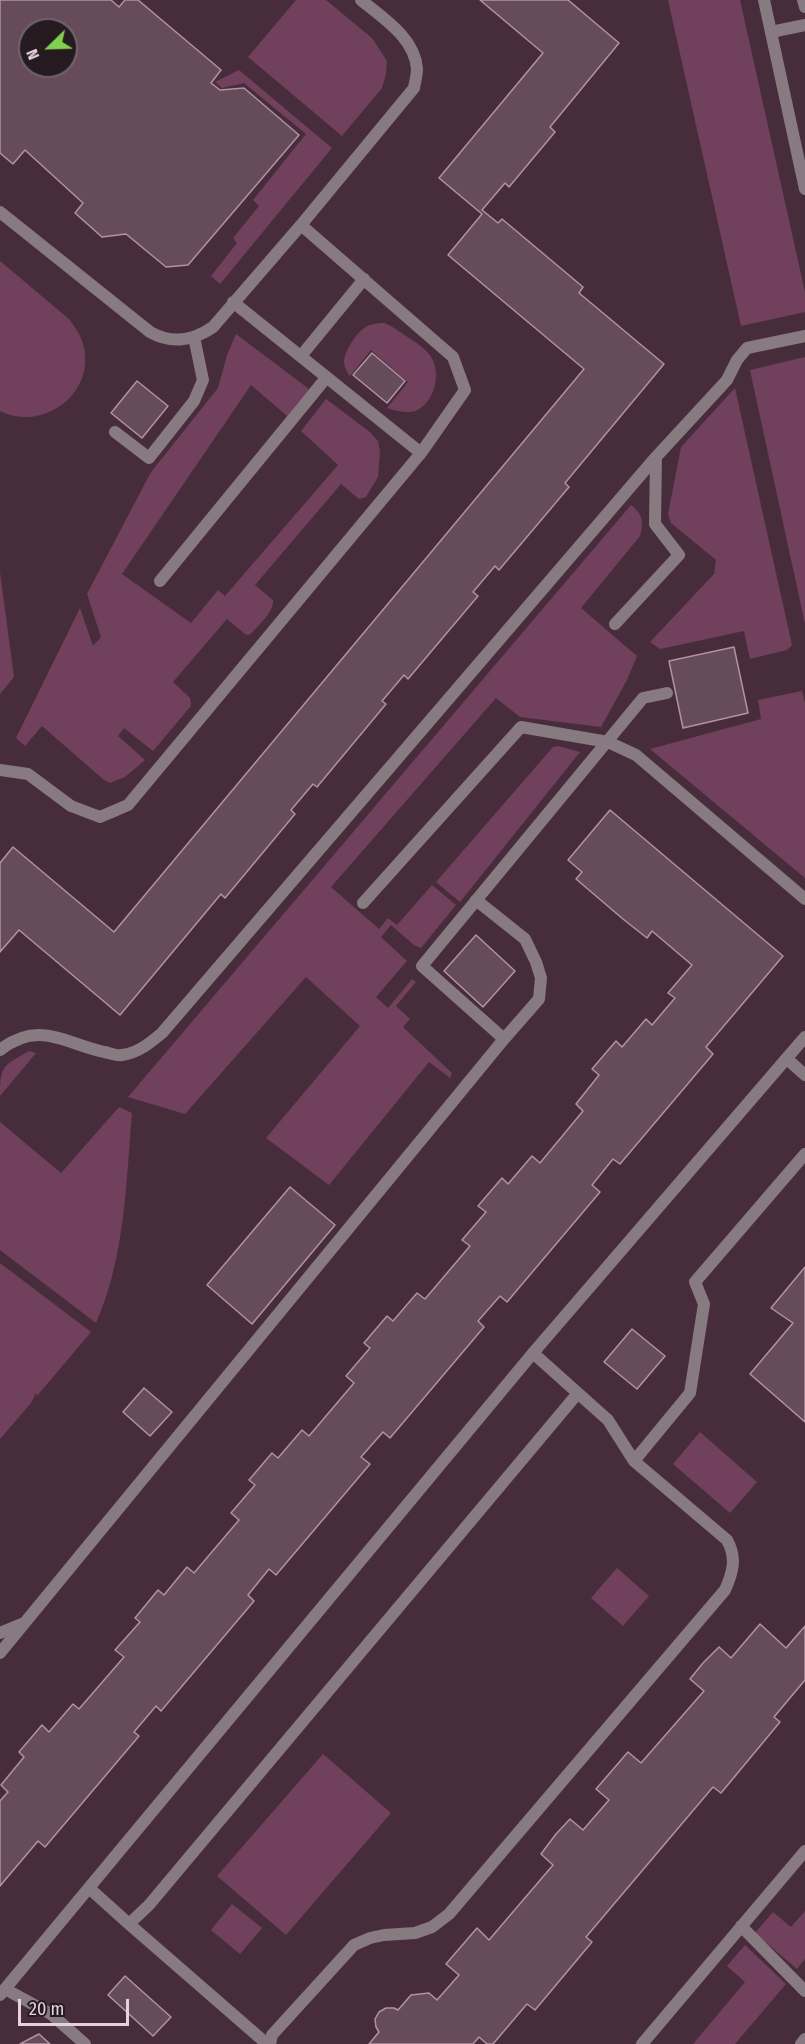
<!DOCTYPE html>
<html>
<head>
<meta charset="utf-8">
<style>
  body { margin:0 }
  #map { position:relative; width:805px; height:2044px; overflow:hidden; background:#472d3b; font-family:"Fira Sans Condensed",sans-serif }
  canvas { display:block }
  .north { position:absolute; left:18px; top:18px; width:60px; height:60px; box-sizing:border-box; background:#251a20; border:2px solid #71646b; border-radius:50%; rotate:247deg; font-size:16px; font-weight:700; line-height:24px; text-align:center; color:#e4d3dc }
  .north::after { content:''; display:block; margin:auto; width:21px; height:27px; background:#81d050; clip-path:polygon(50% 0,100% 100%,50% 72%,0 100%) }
  .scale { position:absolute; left:18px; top:1999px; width:111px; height:27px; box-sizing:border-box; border:3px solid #e4d3dc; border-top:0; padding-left:8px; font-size:18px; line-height:21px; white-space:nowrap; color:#e4d3dc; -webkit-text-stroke:4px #251a20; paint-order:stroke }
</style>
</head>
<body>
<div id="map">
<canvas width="805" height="2044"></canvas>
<div class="north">N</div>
<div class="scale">20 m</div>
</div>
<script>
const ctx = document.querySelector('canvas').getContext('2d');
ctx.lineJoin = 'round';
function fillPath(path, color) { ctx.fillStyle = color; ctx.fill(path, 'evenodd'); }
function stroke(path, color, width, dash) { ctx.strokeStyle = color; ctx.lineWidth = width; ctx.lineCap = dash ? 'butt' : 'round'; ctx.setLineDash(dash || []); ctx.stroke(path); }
const green = new Path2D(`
  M296 0H326L372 38 387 61 386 74 382 88 342 136 248 57Z
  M668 0H740L805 292V312L741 326Z
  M239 70 332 148 220 284 211 276 237 243 233 238 259 206 253 200 306 134 244 83 222 88 215 82Z
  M0 261 69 319C76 328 82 337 84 348 94 395 42 432 0 411Z
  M384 323 391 326C402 334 421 344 429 354 442 370 436 399 419 409 410 415 397 411 387 408L408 382 371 350 350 376C347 372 344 367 344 362 344 352 356 334 364 328 370 324 377 323 384 323Z
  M236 334 309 389 287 416 251 385 122 574 191 623 218 590 225 596 338 465 301 431 326 399 370 432 378 441 380 452 378 477 366 497 359 499 341 484 255 585 273 600C274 612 259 624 252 633L248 635 245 634 227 619 173 682 190 698 191 706 153 751 124 728 118 736 145 760 125 777 110 783 104 780 42 726 25 746 16 738 80 608 93 646 101 637 87 594 151 472 218 388 227 355Z
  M805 357V624L750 370Z
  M735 388 792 645 787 650 750 659 744 631 660 649 650 642 714 574 716 560 671 523 668 514 681 447Z
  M631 505C643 514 644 523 640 536L581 608 637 656 627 680 601 727 520 717 496 698 331 887 379 929 388 918 397 925 432 885 456 905 421 948 414 945 391 925 381 937 407 961 376 997 388 1008 412 979 416 982 396 1006 410 1019 403 1027 452 1073 450 1078 429 1062 329 1185 266 1138 360 1026 306 977 185 1114 128 1097Z
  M0 572 14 677 0 694Z
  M802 691 805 703V878L650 749 761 719 758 700Z
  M558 746 580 752 460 902 436 882 553 747Z
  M29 1051 36 1053 0 1096C0 1065 3 1066 29 1051Z
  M119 1107 132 1113C126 1184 125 1257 96 1323L0 1250V1122L61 1173Z
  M0 1263 91 1332 37 1396 36 1393 31 1403 0 1439Z
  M700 1432 757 1482 730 1513 673 1464Z
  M617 1568 649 1596 623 1626 591 1598Z
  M323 1754 391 1813 286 1935 217 1876Z
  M232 1904 262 1928 240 1954 211 1930Z
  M805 1911V1959L797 1969 755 1933 773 1912 791 1927Z
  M745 1945 786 1984 735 2044H693L745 1982 727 1966Z`);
const building = new Path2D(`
  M0 0H111L119 7 125 0H138L221 70 211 83 220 90 244 88 299 135 188 265 166 267 126 234 102 237 75 213 83 203 25 150 13 164 0 153ZM30 30H66V66H30Z
  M480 0H568L619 43 550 127 555 132 509 187 505 183 482 210 498 223 502 219 583 287 579 293 664 364 565 483 569 487 499 570 495 566 473 592 478 596 408 679 404 675 382 701 386 704 317 787 313 784 291 810 295 814 225 898 221 894 120 1015 19 930 0 952V863L13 847 114 932 584 369 448 255 482 214 439 178 543 53Z
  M372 353 405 381 387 403 353 375Z
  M137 381 168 406 142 438 111 413Z
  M734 647 748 713 683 728 669 661Z
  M610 810 783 956 706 1047 713 1054 620 1164 613 1159 592 1185 600 1192 507 1302 500 1296 478 1321 484 1327 390 1438 383 1432 361 1457 370 1464 276 1575 269 1569 248 1595 254 1601 161 1711 156 1706 134 1732 139 1736 45 1847 38 1841 0 1886V1801L8 1792 1 1785 24 1757 19 1752 42 1725 49 1732 73 1704 79 1709 124 1657 115 1650 140 1622 135 1618 158 1590 164 1595 187 1567 194 1573 239 1520 231 1513 255 1485 249 1480 272 1453 278 1458 302 1430 309 1436 354 1383 346 1376 370 1348 364 1343 387 1316 393 1321 417 1293 425 1299 470 1246 462 1240 486 1212 478 1206 502 1178 508 1184 532 1156 540 1163 583 1111 576 1104 599 1075 592 1069 616 1041 622 1047 646 1019 652 1025 675 998 668 993 692 965 652 931 647 938 623 919 576 879 582 872 568 860Z
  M476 935 515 971 483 1007 444 971Z
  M290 1187 335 1225 252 1324 207 1285Z
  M805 1267V1422L750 1374 793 1323 771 1308Z
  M632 1329 665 1356 637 1389 604 1362Z
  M144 1388 172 1412 150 1436 123 1412Z
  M760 1624 786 1648 805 1626V1680L774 1717 780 1722 721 1793 713 1787 586 1937 592 1942 535 2010 527 2004 493 2044H487L479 2037 473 2044H369L379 2032 376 2027 375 2019 379 2012 386 2008H394L398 2010 411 1995 429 1993 437 2000 459 1975 446 1964 477 1928 489 1940 553 1865 541 1854 556 1834 570 1819 583 1830 609 1800 596 1789 628 1752 641 1763 704 1691 690 1679 703 1663 719 1647 731 1658Z
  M125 1976 171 2017 153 2036 108 1995Z
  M39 2034 50 2044H20Z`);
const service = new Path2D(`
  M771 32 805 25
  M0 212 150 332C171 344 193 341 213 327L301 225 414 88C415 82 417 75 417 69 415 38 383 18 361 0
  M233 302 421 453
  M301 356 364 279
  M115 432 149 458 194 401 203 380 194 337
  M160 581 326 378
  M615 624 679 555 655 524 656 457
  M0 770 28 774 71 806 100 817 128 805 421 453 465 390 453 357 301 225
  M476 900 525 939 536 962 541 978 539 999 504 1039
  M363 903 521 727 608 742 636 755 805 899
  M0 1050C39 1020 64 1043 104 1052 110 1053 117 1056 122 1055 138 1053 150 1043 162 1033L656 457 727 380 737 360 747 348 805 336
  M787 1059 805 1075
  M634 1461 690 1393 704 1304 695 1282 805 1154
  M0 1633 24 1623
  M0 1653 504 1039 422 966 643 698 667 693
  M89 1888 129 1924
  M741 1926 805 1991
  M5 1989 51 2014 85 2044
  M0 1995 533 1353 805 1037
  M267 2044 129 1924 149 1905 578 1393
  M270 2044 272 2035 354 1945 370 1938 384 1935 415 1933 432 1927 449 1914 725 1590C733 1572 737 1558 727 1540L634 1461 608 1420 533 1353
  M642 2044 805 1851`);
const tertiary = new Path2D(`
  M764 0 805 189
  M803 0 805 7
  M801 2044 805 2039`);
fillPath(green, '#71405c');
fillPath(building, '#664b5a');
stroke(building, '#b292a3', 1.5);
stroke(service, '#877a81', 12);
stroke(tertiary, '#877a81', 12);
</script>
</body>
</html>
